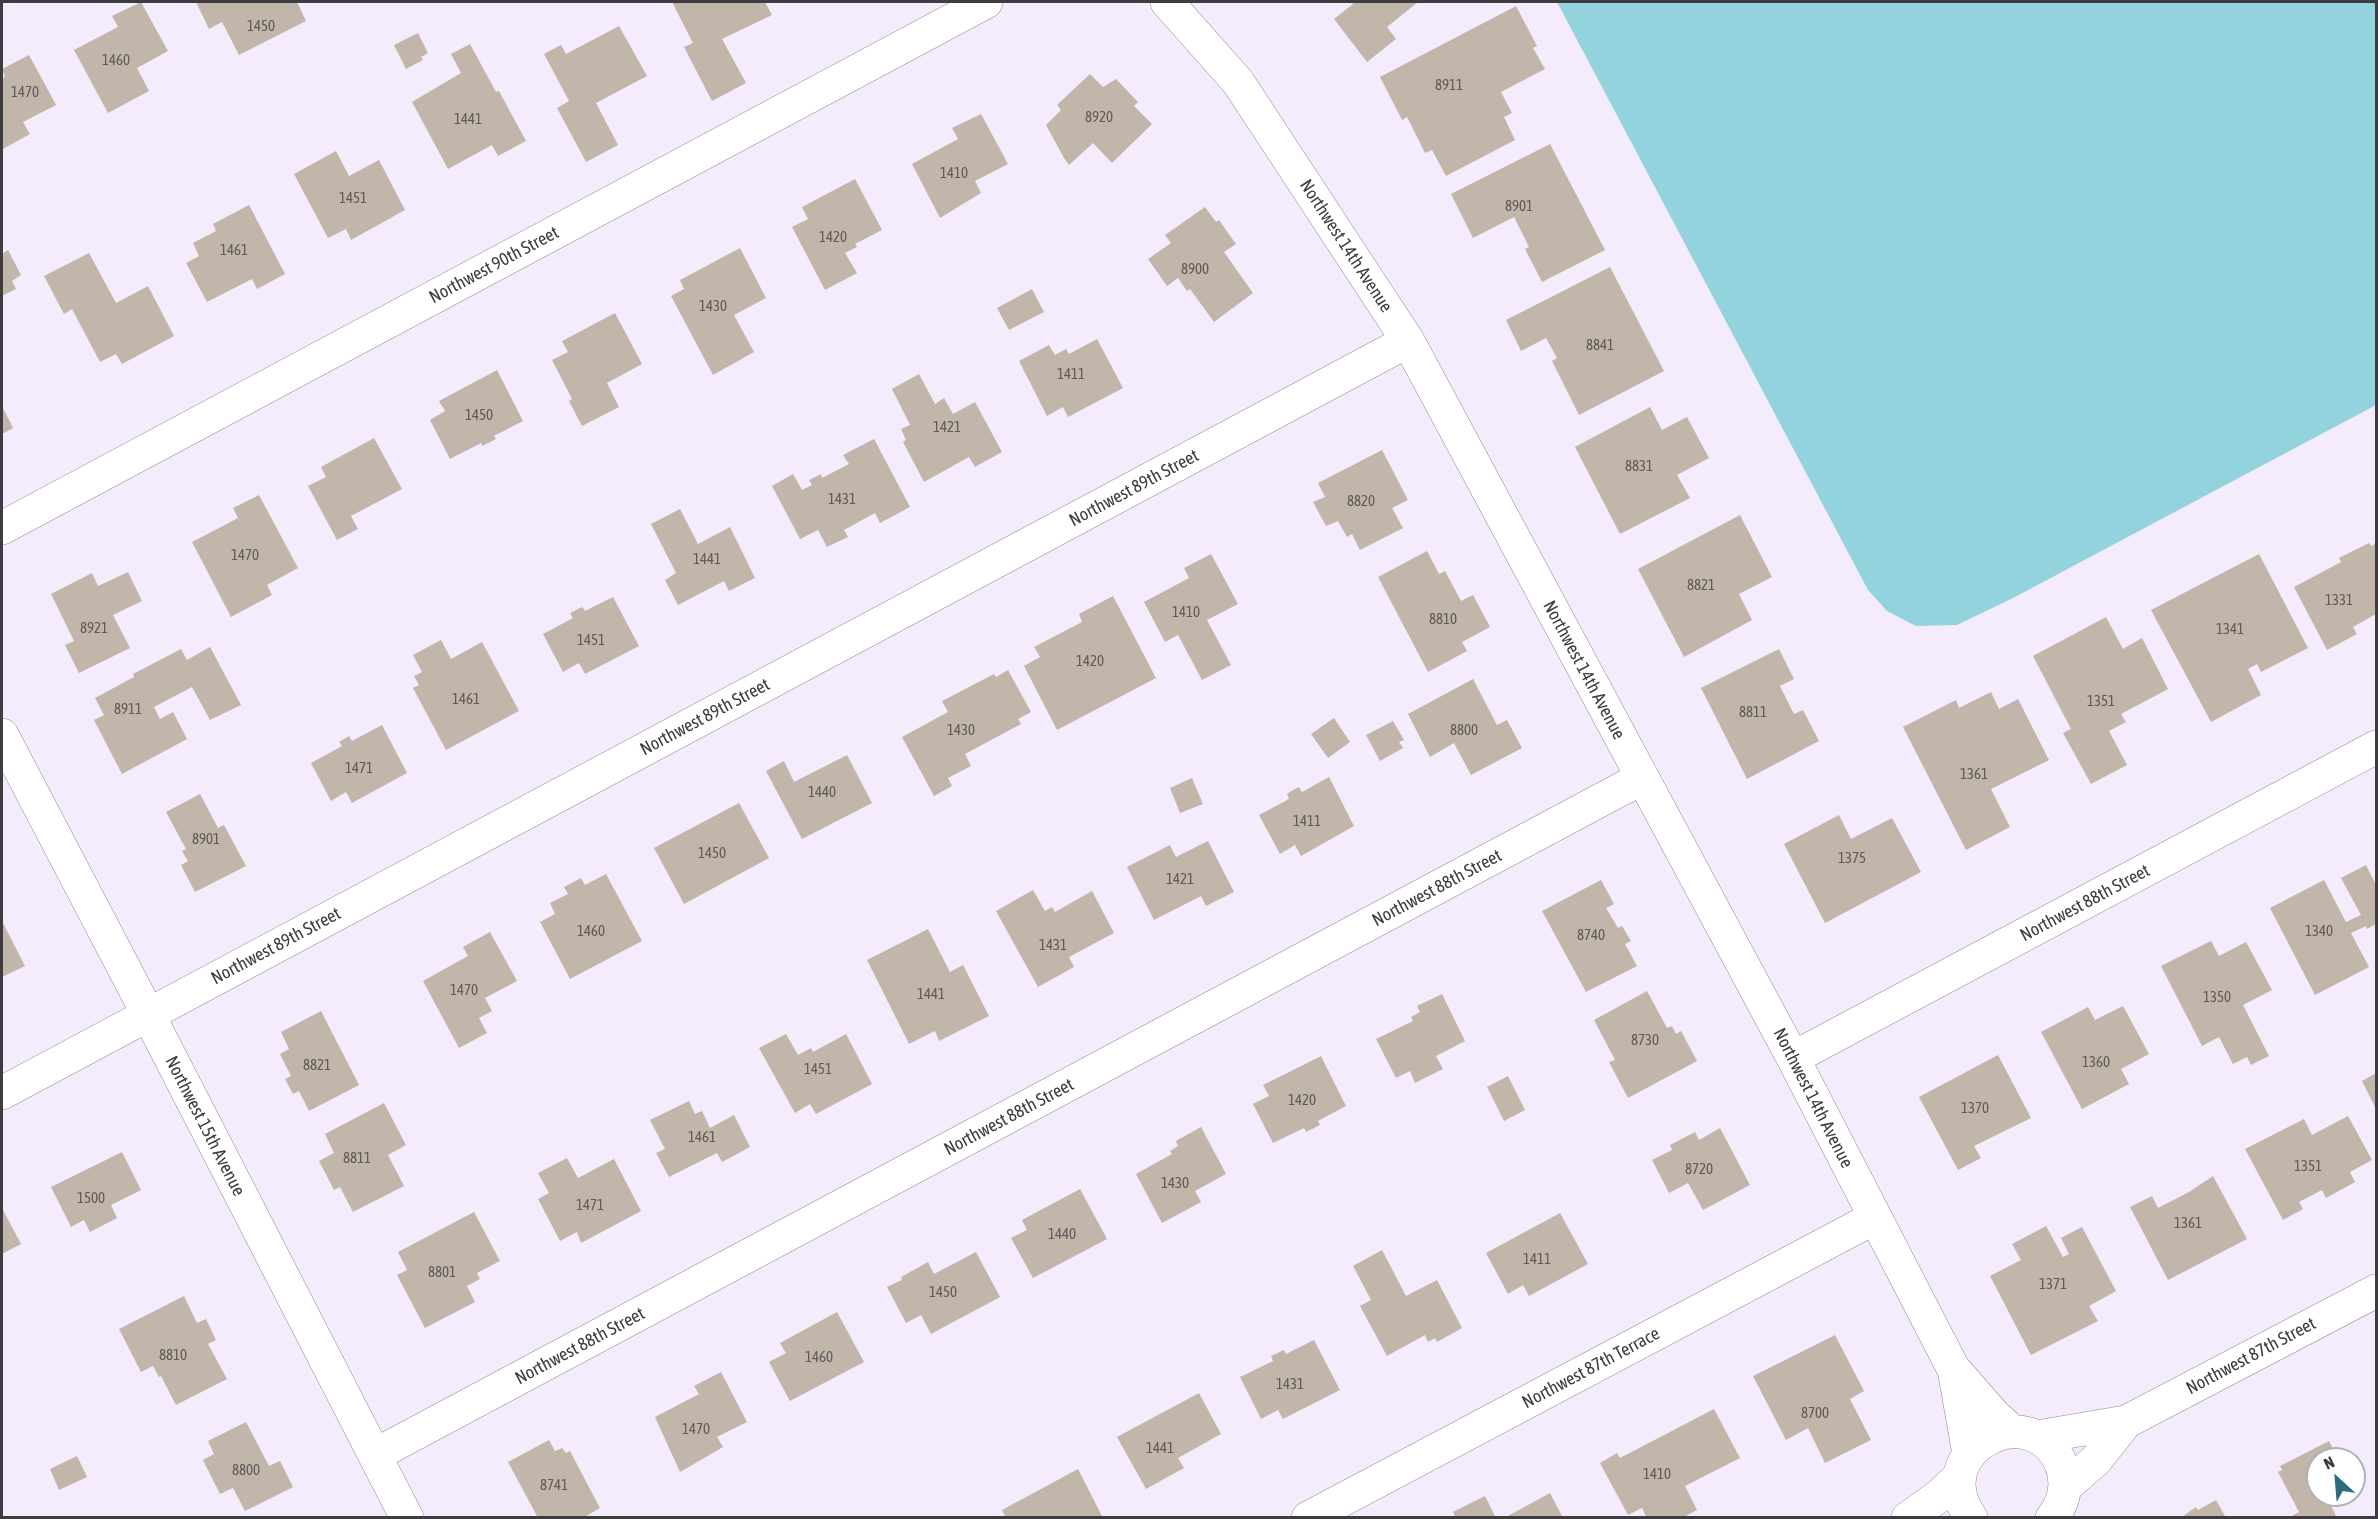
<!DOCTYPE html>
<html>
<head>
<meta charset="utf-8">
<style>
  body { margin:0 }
  #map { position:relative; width:2378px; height:1519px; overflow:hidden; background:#f4ecfc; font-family:"Asap Condensed",sans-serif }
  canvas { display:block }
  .frame { position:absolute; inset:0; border:3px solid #3e3b41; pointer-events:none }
  .north { position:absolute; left:2306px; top:1447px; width:60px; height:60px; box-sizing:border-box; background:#fff; border:2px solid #b2b1b3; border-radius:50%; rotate:334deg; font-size:16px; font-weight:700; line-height:24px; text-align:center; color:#3e3b41 }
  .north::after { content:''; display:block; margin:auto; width:21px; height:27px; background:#2a6d7f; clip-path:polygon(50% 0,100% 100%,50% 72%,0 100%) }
</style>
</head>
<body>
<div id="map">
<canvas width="2378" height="1519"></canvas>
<div class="frame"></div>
<div class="north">N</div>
</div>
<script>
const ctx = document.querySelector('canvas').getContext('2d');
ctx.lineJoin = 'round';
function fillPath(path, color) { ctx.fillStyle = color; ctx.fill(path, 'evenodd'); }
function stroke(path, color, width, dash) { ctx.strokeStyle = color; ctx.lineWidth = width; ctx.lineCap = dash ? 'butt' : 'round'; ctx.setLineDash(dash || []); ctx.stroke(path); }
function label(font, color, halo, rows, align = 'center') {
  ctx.font = font + ' "Asap Condensed",sans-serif'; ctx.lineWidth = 4.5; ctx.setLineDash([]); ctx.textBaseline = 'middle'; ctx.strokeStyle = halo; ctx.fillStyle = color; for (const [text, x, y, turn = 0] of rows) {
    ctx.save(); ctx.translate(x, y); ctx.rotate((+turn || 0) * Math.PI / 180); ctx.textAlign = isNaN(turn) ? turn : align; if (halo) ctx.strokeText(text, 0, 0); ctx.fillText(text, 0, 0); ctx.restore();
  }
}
const water = new Path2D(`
  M1557 2H2376V405L2013 598 1957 625 1916 626 1887 611 1868 590Z`);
const building = new Path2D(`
  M141 2 168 51 137 68 149 91 108 113 74 50 118 27 112 16Z
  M196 2H297L306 21 239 55 222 22 209 29Z
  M672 2H765L772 15 722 39 746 83 712 101 684 47 693 43Z
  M1351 2H1418L1387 27 1396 39 1367 62 1334 19 1353 4Z
  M1516 6 1537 46 1533 48 1545 69 1501 92 1512 113 1504 117 1515 140 1446 176 1432 150 1425 153 1407 117 1402 120 1380 77Z
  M619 26 647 76 596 103 618 145 586 162 557 108 569 101 544 54 561 45 566 54Z
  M418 33 428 53 421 57 423 60 406 69 394 45Z
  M470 44 496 92 499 91 526 141 498 156 492 145 448 169 412 102 461 73 451 54Z
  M29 55 56 105 23 122 30 134 3 149 2 78 5 77 2 69Z
  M1090 74 1103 87 1116 79 1138 102 1134 106 1152 124 1112 163 1093 143 1069 165 1064 158 1046 125 1061 110 1057 105Z
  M981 114 1008 164 975 181 981 193 940 218 912 164 958 139 952 128Z
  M1550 144 1605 250 1542 282 1525 249 1529 247 1514 217 1473 238 1451 194Z
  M336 151 349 176 379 160 405 210 351 240 346 229 328 238 294 174Z
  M855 179 882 230 855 244 857 247 845 253 857 273 825 290 792 227 808 219 802 207Z
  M249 205 285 274 257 289 252 279 207 302 186 263 199 256 193 243 216 231 213 224Z
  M1205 207 1216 222 1219 220 1236 244 1224 252 1253 293 1214 322 1190 289 1187 291 1178 278 1167 286 1148 259 1171 243 1165 235Z
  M740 248 766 298 734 315 754 352 713 375 671 296 684 289 680 280Z
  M8 250 21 275 12 281 16 289 2 296V254Z
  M89 253 116 303 148 286 174 336 122 364 116 354 100 362 72 309 64 314 44 276Z
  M1610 267 1664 371 1579 415 1552 361 1557 358 1546 338 1521 351 1506 320Z
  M1032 289 1044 312 1009 330 997 308Z
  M615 313 642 364 607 383 619 407 582 426 569 401 572 399 552 360 568 352 562 341Z
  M1097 339 1123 388 1068 417 1063 407 1047 416 1019 361 1049 345 1055 355 1066 349 1069 354Z
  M497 370 523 421 494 436 496 439 482 446 481 443 450 459 430 420 445 411 439 401Z
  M919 374 935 404 944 398 953 414 975 402 1002 452 975 467 969 457 924 482 903 442 906 440 901 429 910 425 892 389Z
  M2 406 13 428 2 434Z
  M1650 407 1662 430 1687 417 1709 458 1677 475 1690 498 1620 534 1575 447Z
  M374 438 402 489 351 516 358 529 337 540 308 486 326 477 321 467Z
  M874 439 910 507 880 523 875 513 844 530 848 537 827 547 818 530 800 539 772 486 793 474 802 490 812 485 809 480 821 474 822 478 849 464 843 455Z
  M1382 450 1408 500 1392 508 1403 528 1360 550 1352 534 1347 537 1338 521 1326 526 1313 502 1325 497 1318 483Z
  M259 495 298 568 267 585 272 595 231 617 192 542 238 518 233 508Z
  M680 509 698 544 730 527 755 578 729 591 724 581 678 605 665 580 676 573 651 524Z
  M1740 515 1772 577 1739 594 1752 620 1684 657 1638 569Z
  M2369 543 2372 546 2376 543V614L2353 627 2357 634 2327 650 2294 587 2341 562 2339 558Z
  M1427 551 1439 574 1445 571 1461 601 1473 595 1490 627 1462 642 1467 651 1428 672 1378 577Z
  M1211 554 1238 604 1207 620 1231 665 1202 680 1178 635 1165 642 1144 602 1189 578 1184 568Z
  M2259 554 2308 648 2261 672 2257 664 2248 669 2261 695 2211 722 2151 610Z
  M128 572 142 601 113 615 130 648 79 673 65 645 74 641 51 594 92 573 98 586Z
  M1113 596 1156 678 1057 730 1024 666 1040 657 1034 647 1082 622 1079 614Z
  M613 597 639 646 585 674 579 663 563 672 543 634 573 618 570 613 582 607 585 611Z
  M2106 617 2123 649 2142 638 2168 689 2121 714 2126 722 2109 731 2127 765 2091 784 2063 733 2071 729 2033 656Z
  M441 640 451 659 482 642 519 711 446 750 413 688 419 685 414 676 422 672 413 655Z
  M210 647 241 705 210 720 192 687 154 707 160 719 173 712 187 739 122 774 94 720 104 715 95 698 134 677 133 674 181 649 187 660Z
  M1779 649 1794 679 1780 686 1794 714 1803 710 1819 741 1747 779 1701 688Z
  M1008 670 1031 712 1018 719 1021 724 965 754 971 766 948 778 952 786 934 796 902 737 948 712 942 701 994 674 996 677Z
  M1473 679 1497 725 1507 720 1522 748 1471 775 1454 743 1430 757 1408 714Z
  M1991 692 1999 709 2018 699 2049 760 1991 789 2010 827 1966 850 1903 727 1956 700 1959 708Z
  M1334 718 1350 742 1328 758 1311 734Z
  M1393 721 1404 740 1399 742 1403 748 1380 761 1366 735Z
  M382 725 407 773 352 803 346 792 331 801 311 763 342 746 339 742 349 736 352 741Z
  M847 755 872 803 802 839 766 771 784 761 794 782Z
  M1329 777 1354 826 1301 856 1295 845 1280 854 1259 815 1289 799 1287 794 1293 790 1299 787 1302 792Z
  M1192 778 1203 804 1180 813 1170 788Z
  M200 794 218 828 224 825 246 866 195 892 181 865 188 861 182 851 186 849 166 812Z
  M739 803 769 858 684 904 654 848Z
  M1839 815 1851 839 1892 818 1921 872 1825 923 1784 844Z
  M1208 841 1234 892 1206 906 1201 896 1154 920 1127 867 1170 845 1176 857Z
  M2366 865 2376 885V924L2367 929 2366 926 2351 933 2369 967 2315 995 2270 908 2324 880 2346 922 2361 915 2341 878Z
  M606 874 642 941 570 979 540 922 555 914 550 903 568 894 564 887 581 878 585 885Z
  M1601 880 1614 904 1606 908 1618 928 1622 926 1631 941 1625 944 1637 966 1586 992 1542 911Z
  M1033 890 1045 911 1052 907 1055 912 1092 891 1114 933 1069 957 1074 967 1038 987 996 911Z
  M2 921 25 966 2 977Z
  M928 929 950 972 963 965 989 1016 939 1041 935 1031 909 1044 867 960Z
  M490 932 517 981 485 998 492 1011 479 1018 487 1033 459 1048 423 981 468 956 463 947Z
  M2211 941 2219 956 2246 942 2272 990 2243 1005 2269 1056 2251 1065 2247 1057 2233 1064 2219 1037 2202 1046 2161 966Z
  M1647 991 1667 1028 1672 1026 1676 1034 1681 1031 1697 1061 1628 1098 1609 1062 1615 1060 1594 1020Z
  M1442 994 1465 1041 1436 1056 1443 1069 1415 1083 1410 1071 1396 1078 1376 1039 1413 1021 1411 1017 1420 1012 1417 1006Z
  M2123 1006 2149 1054 2121 1069 2129 1084 2082 1109 2041 1032 2088 1007 2095 1020Z
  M321 1011 359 1085 309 1111 299 1091 293 1094 285 1079 291 1076 280 1054 289 1049 281 1032Z
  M786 1034 798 1055 811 1048 813 1052 846 1034 872 1084 816 1114 810 1104 795 1113 759 1048Z
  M1998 1055 2031 1118 1974 1146 1981 1158 1958 1170 1919 1097Z
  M1321 1056 1346 1106 1318 1121 1320 1125 1306 1132 1304 1128 1273 1143 1253 1104 1269 1096 1263 1085Z
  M2376 1073V1109L2362 1081Z
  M1508 1076 1525 1110 1504 1121 1487 1087Z
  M689 1101 695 1114 702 1111 710 1128 734 1115 750 1147 722 1162 717 1153 669 1177 656 1153 665 1149 650 1120Z
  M384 1103 406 1145 388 1155 404 1186 353 1212 340 1187 334 1190 319 1161 334 1153 325 1134Z
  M2348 1116 2372 1160 2350 1172 2355 1182 2326 1198 2322 1190 2299 1202 2303 1209 2283 1220 2245 1149 2304 1119 2312 1135Z
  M1201 1127 1226 1174 1195 1191 1201 1202 1162 1223 1136 1174 1172 1154 1170 1151 1178 1146 1176 1141Z
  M1720 1128 1750 1185 1703 1210 1688 1183 1669 1193 1652 1160 1672 1150 1670 1145 1695 1132 1699 1140Z
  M122 1152 141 1190 111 1205 117 1218 90 1232 84 1220 71 1227 51 1187Z
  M567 1158 578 1178 614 1159 641 1211 581 1243 577 1232 560 1241 538 1199 549 1193 538 1173Z
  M2213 1176 2247 1239 2168 1280 2130 1207 2152 1196 2158 1208 2189 1192Z
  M1080 1189 1107 1239 1033 1278 1011 1238 1027 1230 1022 1220Z
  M2 1208 21 1244 2 1254Z
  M474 1212 500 1261 477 1273 480 1279 467 1286 475 1302 425 1328 397 1275 407 1270 398 1252Z
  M1560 1213 1588 1264 1529 1296 1523 1285 1508 1294 1486 1253Z
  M2046 1226 2063 1257 2069 1254 2061 1238 2082 1227 2116 1291 2089 1306 2098 1321 2031 1355 1990 1276 2021 1260 2012 1244Z
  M1382 1250 1406 1296 1437 1280 1462 1328 1437 1342 1435 1338 1428 1342 1425 1335 1387 1356 1360 1306 1371 1300 1353 1266Z
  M976 1252 1000 1297 931 1334 921 1315 906 1323 887 1287 902 1280 901 1277 928 1262 934 1274Z
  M184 1296 197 1323 206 1319 216 1340 208 1344 227 1379 176 1405 161 1376 159 1377 153 1366 141 1372 119 1329Z
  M837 1312 864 1362 790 1401 769 1362 786 1353 780 1343Z
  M1835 1335 1864 1391 1850 1399 1871 1440 1825 1463 1808 1428 1786 1440 1753 1376Z
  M1314 1340 1340 1390 1283 1419 1278 1410 1261 1419 1240 1377 1273 1361 1271 1356 1284 1350 1286 1354Z
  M721 1372 747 1422 717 1437 723 1447 680 1472 655 1417 699 1394 694 1386Z
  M1199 1393 1221 1434 1178 1458 1184 1468 1146 1489 1117 1437Z
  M1714 1409 1740 1458 1685 1486 1697 1510 1682 1518H1647L1642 1508 1628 1515 1600 1463 1617 1453 1620 1458Z
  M246 1422 269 1466 280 1461 293 1487 245 1511 233 1488 220 1494 203 1460 214 1454 208 1441Z
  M549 1440 555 1451 562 1448 566 1453 570 1451 600 1508 583 1518H538L508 1462Z
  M2329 1441 2338 1459H2318V1495H2340L2329 1501 2337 1518H2288L2299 1512 2278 1472 2282 1470 2280 1466Z
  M77 1456 87 1477 59 1490 50 1469Z
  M1078 1469 1103 1518H1006L1002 1510Z
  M1550 1493 1563 1518H1504Z
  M1485 1496 1496 1518H1456L1453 1512Z
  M2216 1500 2226 1518H2180L2196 1507 2198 1510Z`);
const minor = new Path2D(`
  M1167 2 1238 82 1408 341 1793 1058 1953 1368 1995 1416 2012 1431
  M2 528 986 2
  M2 735 148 1014 407 1518
  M1793 1058 2376 747
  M2 1093 1408 341
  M1954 1369 1969 1454
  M2037 1437 2126 1422 2376 1291
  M375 1455 1642 778
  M2065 1487 2096 1460 2126 1422
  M1308 1518 1874 1218
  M1908 1518 1939 1496 1960 1476
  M1971 1518C1923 1450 2033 1393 2062 1466 2068 1484 2064 1503 2052 1518`);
const numberNames = [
  ["1450",261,26],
  ["1460",116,60],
  ["8911",1449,85],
  ["1470",25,92],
  ["8920",1099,117],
  ["1441",468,119],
  ["1410",954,173],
  ["1451",353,198],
  ["8901",1519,206],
  ["1420",833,237],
  ["1461",234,250],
  ["8900",1195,269],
  ["1430",713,306],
  ["8841",1600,345],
  ["1411",1071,374],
  ["1450",479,415],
  ["1421",947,427],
  ["8831",1639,466],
  ["1431",842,499],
  ["8820",1361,501],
  ["1470",245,555],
  ["1441",707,559],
  ["8821",1701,585],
  ["1331",2339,600],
  ["1410",1186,612],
  ["8810",1443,619],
  ["8921",94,628],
  ["1341",2230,629],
  ["1451",591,640],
  ["1420",1090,661],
  ["1461",466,699],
  ["1351",2101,701],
  ["8911",128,709],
  ["8811",1753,712],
  ["1430",961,730],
  ["8800",1464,730],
  ["1471",359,768],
  ["1361",1974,774],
  ["1440",822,792],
  ["1411",1307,821],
  ["8901",206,839],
  ["1450",712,853],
  ["1375",1852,858],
  ["1421",1180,879],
  ["1460",591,931],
  ["1340",2319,931],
  ["8740",1591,935],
  ["1431",1053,945],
  ["1470",464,990],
  ["1441",931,994],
  ["1350",2217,997],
  ["8730",1645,1040],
  ["1360",2096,1062],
  ["8821",317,1065],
  ["1451",818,1069],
  ["1420",1302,1100],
  ["1370",1975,1108],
  ["1461",702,1137],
  ["8811",357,1158],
  ["1351",2308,1166],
  ["8720",1699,1169],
  ["1430",1175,1183],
  ["1500",91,1198],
  ["1471",590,1205],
  ["1361",2188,1223],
  ["1440",1062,1234],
  ["1411",1537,1259],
  ["8801",442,1272],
  ["1371",2053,1284],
  ["1450",943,1292],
  ["8810",173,1355],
  ["1460",819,1357],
  ["1431",1290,1384],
  ["8700",1815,1413],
  ["1470",696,1429],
  ["1441",1160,1448],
  ["8800",246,1470],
  ["1410",1657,1474],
  ["8741",554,1485]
];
const streetNames = [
  ["Northwest 14th Avenue",1346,246,57],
  ["Northwest 90th Street",494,265,-28],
  ["Northwest 89th Street",1134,488,-28],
  ["Northwest 14th Avenue",1584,670,62],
  ["Northwest 89th Street",705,717,-28],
  ["Northwest 88th Street",1437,888,-28],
  ["Northwest 88th Street",2085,903,-28],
  ["Northwest 89th Street",276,946,-28],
  ["Northwest 14th Avenue",1813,1098,63],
  ["Northwest 88th Street",1009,1117,-28],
  ["Northwest 15th Avenue",205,1126,63],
  ["Northwest 88th Street",580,1346,-28],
  ["Northwest 87th Street",2251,1356,-28],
  ["Northwest 87th Terrace",1591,1368,-28]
];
fillPath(water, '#93d3de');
fillPath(building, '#c1b6a9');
stroke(minor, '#908997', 34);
stroke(minor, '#fff', 33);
label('15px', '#5f5a5b', null, numberNames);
label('18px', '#3e3b41', '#fff', streetNames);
</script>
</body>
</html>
